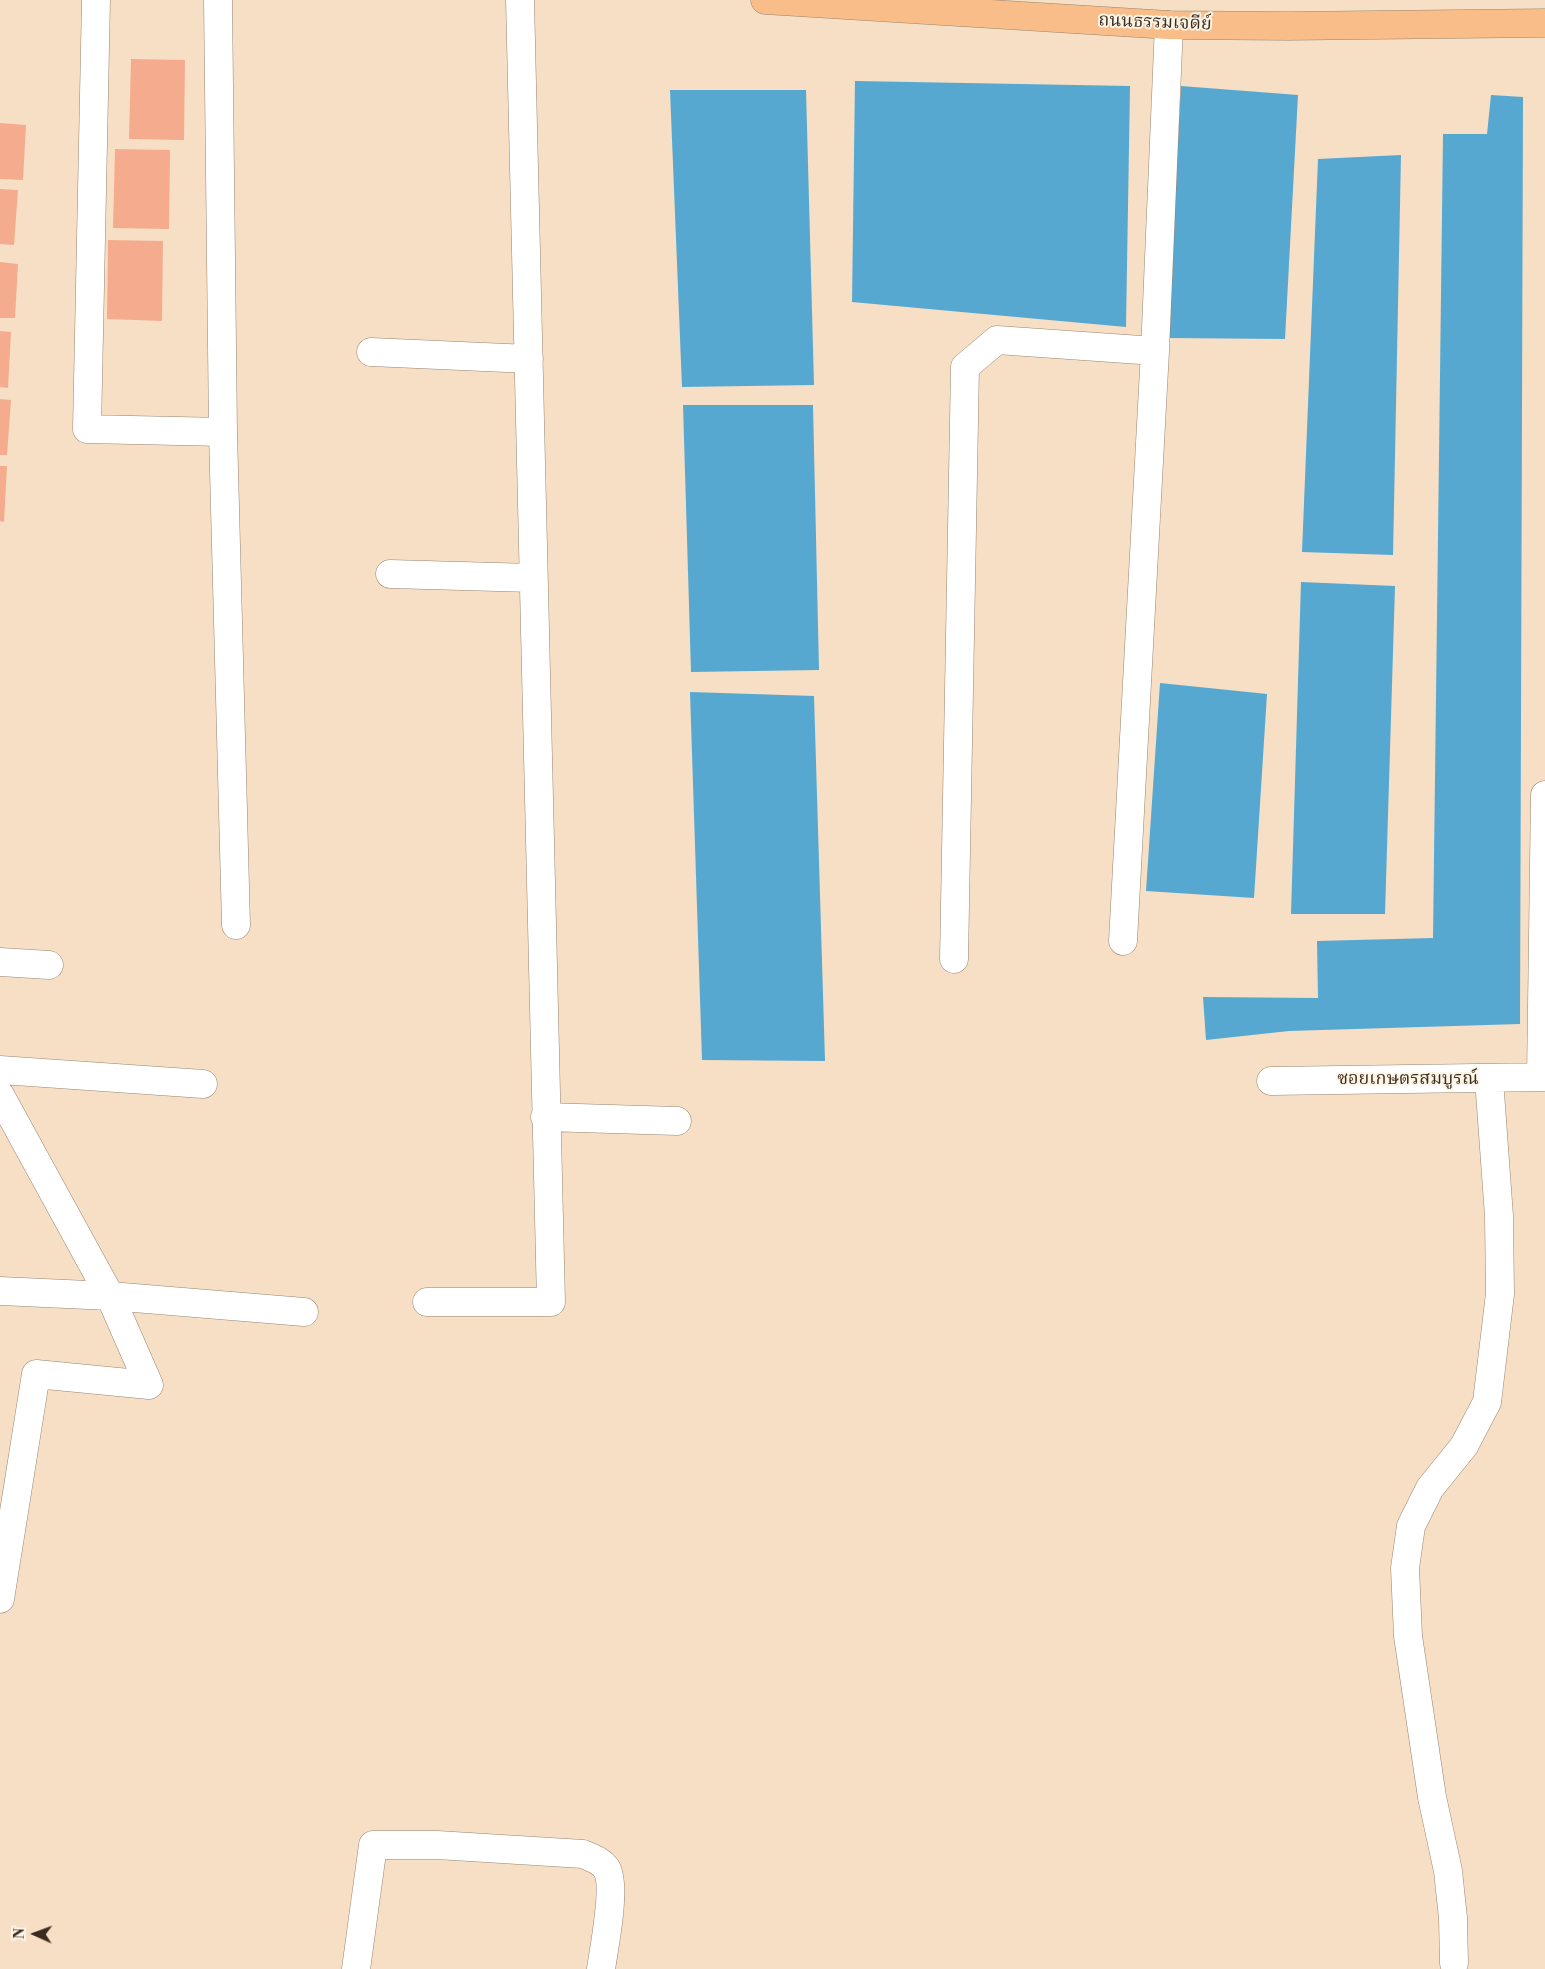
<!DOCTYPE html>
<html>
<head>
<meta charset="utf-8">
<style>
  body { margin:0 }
  #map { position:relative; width:1545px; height:1969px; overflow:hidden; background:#f6dfc4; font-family:"Libre Bodoni",serif }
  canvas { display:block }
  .north { position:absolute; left:10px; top:1909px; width:50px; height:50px; -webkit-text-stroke:4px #fcf5e5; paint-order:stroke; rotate:272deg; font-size:14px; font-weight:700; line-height:20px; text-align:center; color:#3b2a1e }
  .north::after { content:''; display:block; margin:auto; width:18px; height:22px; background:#3b2a1e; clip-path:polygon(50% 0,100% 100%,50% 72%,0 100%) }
</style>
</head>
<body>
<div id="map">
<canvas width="1545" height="1969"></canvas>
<div class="north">N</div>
</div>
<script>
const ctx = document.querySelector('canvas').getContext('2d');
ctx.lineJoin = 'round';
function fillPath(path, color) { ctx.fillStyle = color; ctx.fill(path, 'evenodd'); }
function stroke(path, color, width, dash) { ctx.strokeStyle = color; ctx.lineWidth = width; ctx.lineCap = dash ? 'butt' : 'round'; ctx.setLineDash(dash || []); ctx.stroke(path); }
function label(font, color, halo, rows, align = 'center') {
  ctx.font = font + ' "Libre Bodoni","Noto Serif Thai",serif'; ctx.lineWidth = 4; ctx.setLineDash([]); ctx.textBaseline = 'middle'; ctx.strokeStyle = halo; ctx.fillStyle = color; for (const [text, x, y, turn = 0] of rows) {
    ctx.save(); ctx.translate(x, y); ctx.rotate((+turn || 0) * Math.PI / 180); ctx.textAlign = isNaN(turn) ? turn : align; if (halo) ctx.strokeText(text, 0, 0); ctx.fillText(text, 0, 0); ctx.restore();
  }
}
const water = new Path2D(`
  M855 81 1130 86 1126 327 852 302Z
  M1181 86 1298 95 1285 339 1167 338Z
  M670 90H806L814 385 682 387Z
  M1491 95 1523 97 1520 1024 1289 1031 1206 1040 1203 997 1318 998 1317 941 1433 938 1443 134H1487Z
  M1401 155 1393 555 1302 552 1318 159Z
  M683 405H813L819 670 691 672Z
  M1301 582 1395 586 1385 914H1291Z
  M1160 683 1267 694 1254 898 1146 891Z
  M690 692 814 696 825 1061 702 1060Z`);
const building = new Path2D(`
  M131 59 185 60 184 140 129 139Z
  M0 123 26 125 23 180 0 179Z
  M115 149 170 150 169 229 113 228Z
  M0 189 18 190 14 245 0 244Z
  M108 240 163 241 162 321 107 319Z
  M0 262 18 264 15 318H0Z
  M0 331 11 332 8 388 0 387Z
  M0 399 11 400 7 455H0Z
  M0 466H7L4 522 0 521Z`);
const minor = new Path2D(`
  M96 0 87 429 223 432
  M218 0 223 432 236 925
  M371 352 529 359
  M390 574 533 578
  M1123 941 1155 351 1169 25
  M954 959 965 367 997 340 1155 351
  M0 962 49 965
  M0 1070 203 1084
  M1541 1077 1545 795
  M1271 1081 1545 1077
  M0 1095 110 1296 149 1385 36 1374 0 1599
  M545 1117 677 1121
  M0 1291 110 1296 304 1312
  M427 1302H551L520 0
  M1454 1963 1453 1918 1448 1871 1432 1797 1408 1636 1405 1568 1411 1526 1430 1488 1464 1446 1487 1402 1500 1294 1499 1216 1489 1079
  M356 1969 373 1845H437L583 1854C592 1858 600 1860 606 1868 617 1884 604 1948 601 1969`);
const major = new Path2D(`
  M765 0 1169 25 1288 26 1545 23`);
const streetNames = [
  ["ถนนธรรมเจดีย์",1155,23,2],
  ["ซอยเกษตรสมบูรณ์",1408,1080]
];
fillPath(water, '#56a8d1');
fillPath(building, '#f5ac8e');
stroke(minor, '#988471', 29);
stroke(major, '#988471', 29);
stroke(minor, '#fff', 28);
stroke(major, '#f8bd89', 28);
label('18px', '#3b2a1e', '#fcf5e5', streetNames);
</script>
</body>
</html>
